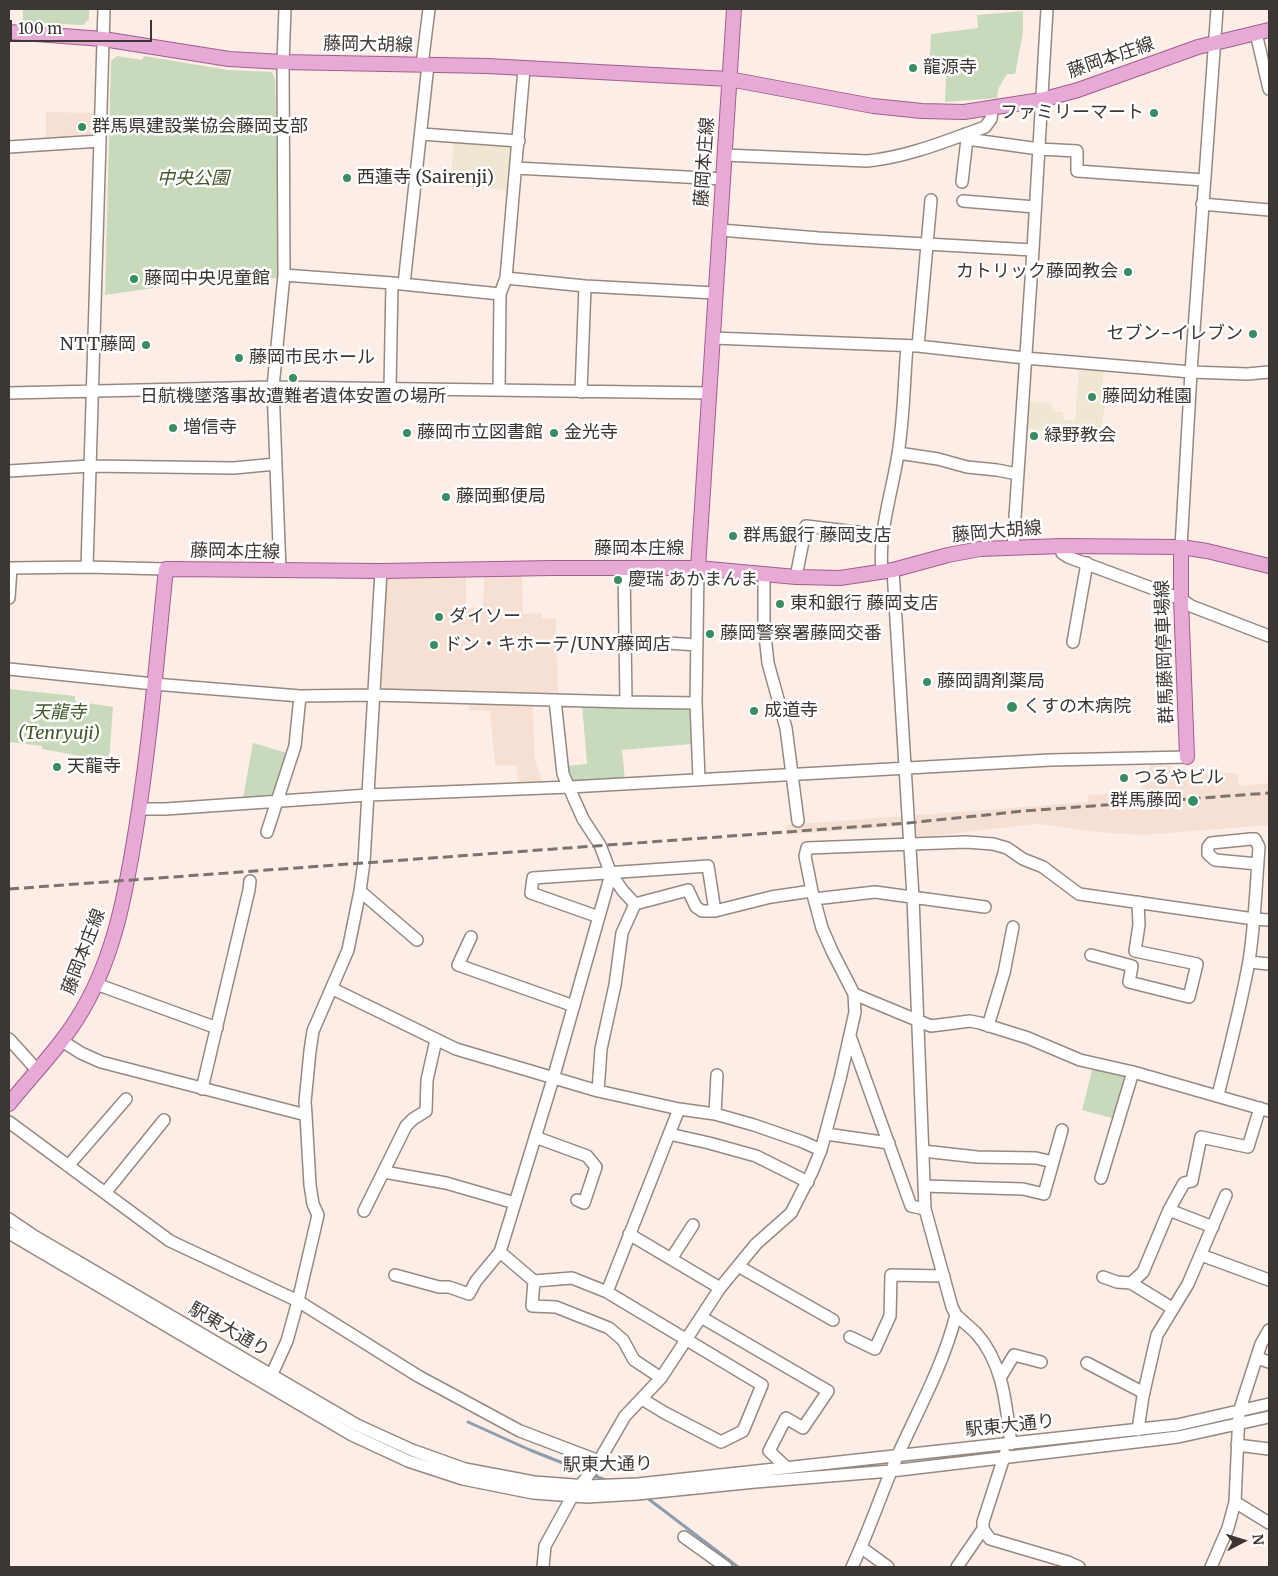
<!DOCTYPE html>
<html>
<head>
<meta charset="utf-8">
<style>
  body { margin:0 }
  #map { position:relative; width:1278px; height:1576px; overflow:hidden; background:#fceee6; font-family:Merriweather,serif }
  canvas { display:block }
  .frame { position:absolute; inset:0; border:10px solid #3d3734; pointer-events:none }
  .north { position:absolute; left:1218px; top:1516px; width:50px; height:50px; -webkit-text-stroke:4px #fff; paint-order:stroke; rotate:85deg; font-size:14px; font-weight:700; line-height:20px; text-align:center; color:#3d3734 }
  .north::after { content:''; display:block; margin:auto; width:18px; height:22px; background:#3d3734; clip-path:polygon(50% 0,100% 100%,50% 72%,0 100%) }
  .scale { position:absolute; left:10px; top:20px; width:142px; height:22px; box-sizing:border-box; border:2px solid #3d3734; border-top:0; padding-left:6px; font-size:15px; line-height:18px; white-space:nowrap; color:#3d3734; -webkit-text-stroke:4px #fff; paint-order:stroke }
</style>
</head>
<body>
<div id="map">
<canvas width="1278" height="1576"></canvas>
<div class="frame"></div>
<div class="north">N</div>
<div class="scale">100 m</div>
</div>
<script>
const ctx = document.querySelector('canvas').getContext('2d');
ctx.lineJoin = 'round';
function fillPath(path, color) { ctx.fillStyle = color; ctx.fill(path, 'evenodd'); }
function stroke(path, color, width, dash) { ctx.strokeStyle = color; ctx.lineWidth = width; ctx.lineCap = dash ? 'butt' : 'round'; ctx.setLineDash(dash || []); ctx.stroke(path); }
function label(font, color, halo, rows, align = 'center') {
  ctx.font = font + ' Merriweather,"Noto Sans JP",serif'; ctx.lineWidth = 5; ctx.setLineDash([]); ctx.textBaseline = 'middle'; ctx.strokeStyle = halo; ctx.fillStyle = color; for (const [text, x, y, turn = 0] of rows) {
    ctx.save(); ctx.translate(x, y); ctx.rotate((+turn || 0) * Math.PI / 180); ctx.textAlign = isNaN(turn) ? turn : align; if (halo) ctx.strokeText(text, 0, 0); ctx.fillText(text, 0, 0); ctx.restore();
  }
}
const built = new Path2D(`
  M46 112 96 113V138L46 142Z
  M522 576 523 614 541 613 542 618 556 619 558 697H532L535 760 543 784H519L516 765 495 766 490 711 469 710V695L378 693 385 577H466V608H483L484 577Z
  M1151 765 1172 766 1181 774 1210 772 1233 773 1238 775 1239 786 1269 783V825L1143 835 1096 832 1038 824 913 838 911 825 786 835V825L1088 802V795L1140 792Z`);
const education = new Path2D(`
  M454 140 514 144 510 190 450 186Z
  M1079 367 1104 369 1102 391 1108 392 1099 437 1026 428 1027 402 1052 403V411L1063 412V419L1075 421Z`);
const green = new Path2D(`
  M23 9H89V19L83 25 23 22Z
  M1023 11V33L1015 74H1007L998 89 997 98 945 102 946 75 929 72 931 34 978 28 977 15Z
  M117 56 142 60 144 56 228 70 272 72 275 79 280 278 189 283 105 295 111 61Z
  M9 689 75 696V701L113 707 109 761 42 749V746L9 742Z
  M582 704 690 705 692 744 622 750 625 780 572 783 565 766 587 764Z
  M253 743 287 753 273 796 243 798Z
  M1093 1067 1125 1075 1127 1078 1115 1119 1082 1110Z`);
const stream = new Path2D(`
  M468 1422 530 1450 608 1481
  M646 1497 738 1567`);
const minor = new Path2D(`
  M1256 33 1269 89
  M422 65 429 9
  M421 134 519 141
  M965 134 967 139 1039 149 1077 151V171L1204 180
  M9 147 100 141
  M724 155 867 161C908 157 946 141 985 127L991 119 992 109
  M516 168 723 179
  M962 182 967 139
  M963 201 1035 207
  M1202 204 1269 210
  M720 230 819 238 1033 250
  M284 275 392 283
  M506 278 585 286 715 293
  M404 284 428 65
  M713 338 918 346 1025 358 1191 372 1247 374 1269 372
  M918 346 931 200
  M390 388 392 283 500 294 506 278 524 69
  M499 390 500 294
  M581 392 585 286
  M9 393 273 387 709 393
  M898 453 938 459 967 467 997 470 1017 474
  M9 471 90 466 234 468 276 464
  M1061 546 1062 553 1068 557 1181 599 1191 606 1269 636
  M1013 547 1033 250 1047 9
  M1181 547 1191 372 1217 9
  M87 567 104 9
  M9 568 87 567 166 569
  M624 568 626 702
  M698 568 696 703 699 779
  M280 571 273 387 284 275 283 62 285 9
  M882 572C878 532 892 493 898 454 904 418 904 381 907 346
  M764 574V627L768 663 786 728 798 821
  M796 577 806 526 882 535
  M9 598 11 568
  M625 640 697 645
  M1073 642 1087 563
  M9 669 154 684 300 696 374 695 626 702 696 703
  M555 700 563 774 583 819 600 845 611 874 553 1079 500 1252 534 1281 572 1278 607 1292 762 1385 743 1431 721 1442 665 1413 642 1399
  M139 809H165L368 795 570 787 1050 760 1187 757
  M267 832 295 746 300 696
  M611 874 623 891 635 904
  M360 891 417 940
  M814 899 875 892 985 907
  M599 917 531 893 533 878 708 866 715 911
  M471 937 458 965 574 1006
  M1091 955 1132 966 1129 982 1189 997 1197 964 1135 951 1139 925 1138 902
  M1249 962 1269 964
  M96 984 217 1028
  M333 989 456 1049 598 1091 679 1109 715 1114 754 1125 803 1142 821 1150
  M854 994 931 1026 970 1021 980 1023 1028 1038 1080 1060 1133 1072 1269 1111
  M988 1026 1004 973 1013 927
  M850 1036 911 1206 925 1209
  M9 1039 37 1070
  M62 1041 81 1053 101 1062 306 1115
  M202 1089 249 890 250 881
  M598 1091 601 1049 615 985 622 933 635 904 688 890 696 907 702 911H715L771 897 812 891
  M1218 1095C1229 1051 1241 1006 1249 961 1255 923 1256 885 1259 847L1255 839H1251L1211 843 1208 847V854L1215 860 1258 864
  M715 1114 717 1075
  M9 1122 170 1241 298 1301 418 1376 520 1431 599 1461
  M669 1134 709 1143 756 1156 808 1182
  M826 1134 889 1143
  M535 1137 587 1156 596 1167 584 1203 577 1200
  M923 1151 977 1157 1036 1158 1053 1162
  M68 1166 126 1099
  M384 1172 446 1183 515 1203
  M1101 1178 1133 1072
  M924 1186 1023 1189 1044 1194 1062 1130
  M105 1193 164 1120
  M1169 1210 1213 1227
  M364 1211 406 1126 413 1119 426 1111 427 1080 436 1040
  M9 1219 34 1236 357 1425 412 1450 465 1469 534 1482 587 1486 638 1484 1177 1425 1269 1404
  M9 1233 352 1435 408 1461 463 1479 533 1493 587 1497 637 1494 755 1482 891 1471 1178 1437 1269 1417
  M629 1234 720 1288
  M1201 1255 1269 1280
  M671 1259 693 1225
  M738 1266 833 1320
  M395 1275 439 1287H449L469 1294 476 1281 500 1252
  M1103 1277 1117 1282 1131 1283 1143 1272 1169 1210 1184 1183 1192 1181 1201 1137 1248 1147 1260 1108
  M534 1281 532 1306 556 1307 609 1328 623 1340 634 1360 661 1378
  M1131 1283 1172 1308
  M607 1292 679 1109
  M956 1315C962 1321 970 1327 976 1333 1004 1364 1006 1406 1011 1444
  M701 1317 828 1391 803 1428 786 1418 769 1451 787 1468
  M850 1337 875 1349 890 1316 891 1275 944 1276
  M1257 1358 1269 1362
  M1087 1363 1144 1393
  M271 1376 287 1341 298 1301 318 1215 313 1204 310 1185 306 1115 305 1102 310 1051 313 1031 348 950 360 891 364 862 381 571
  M1000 1378 1014 1355 1041 1362
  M1138 1430 1143 1396 1157 1335 1188 1284 1226 1195
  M1237 1445 1269 1449
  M1005 1454 983 1522V1529L990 1539 1068 1562 1079 1567
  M1235 1502 1269 1523
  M684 1537 726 1567
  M862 1548 888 1567
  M543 1567 545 1546 573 1495 599 1461 625 1416 661 1378 720 1288 756 1244 791 1213 812 1172 821 1150 840 1079 855 1012 854 994 832 951 822 928 812 891 805 856 807 848 966 842 993 844 1007 848 1023 859 1043 867 1079 894 1254 919 1269 920
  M852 1567C869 1531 881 1494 897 1457 918 1410 943 1366 956 1315L952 1307 925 1209 913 897 893 570
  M957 1567 983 1529
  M1211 1567 1228 1528 1235 1502 1239 1412 1261 1344 1269 1330`);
const major = new Path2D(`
  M9 32 103 39 229 59 283 62 488 66 729 79 873 106 922 111 964 112 1041 100 1078 90 1198 47 1269 30
  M1181 547V599L1187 757
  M698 568 734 9
  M9 1104C34 1073 63 1044 83 1009 115 954 126 891 136 829 150 743 157 656 166 569L381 571 553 568H698L796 577 840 578 893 570 948 555 980 549 1061 546 1181 547 1207 551 1269 566`);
const rail = new Path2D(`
  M9 889 908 823 1024 811 1269 793`);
const markers = [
  [913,68,5,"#378e62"],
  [1154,113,5,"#378e62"],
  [82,127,5,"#378e62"],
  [347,178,5,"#378e62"],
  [1128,272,5,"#378e62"],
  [134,279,5,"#378e62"],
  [1253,334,5,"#378e62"],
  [146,345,5,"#378e62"],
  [239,358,5,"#378e62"],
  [293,378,5,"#378e62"],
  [1092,397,5,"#378e62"],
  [173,428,5,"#378e62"],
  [407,433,5,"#378e62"],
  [554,433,5,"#378e62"],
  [1034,436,5,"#378e62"],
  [446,497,5,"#378e62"],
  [733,536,5,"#378e62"],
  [618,580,5,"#378e62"],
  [780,604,5,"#378e62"],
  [439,617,5,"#378e62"],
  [710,634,5,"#378e62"],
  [434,645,5,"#378e62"],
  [927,682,5,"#378e62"],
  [1012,707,6,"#378e62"],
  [754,711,5,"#378e62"],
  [57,767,5,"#378e62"],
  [1124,778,5,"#378e62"],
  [1193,801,6,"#378e62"]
];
const streetNames = [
  ["藤岡大胡線",368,45,1],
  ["藤岡本庄線",1111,58,-19],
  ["藤岡本庄線",705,162,-86],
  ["藤岡大胡線",997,532,-5],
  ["藤岡本庄線",639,549],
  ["藤岡本庄線",235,552,1],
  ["群馬藤岡停車場線",1165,652,-92],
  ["藤岡本庄線",84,952,-69],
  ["駅東大通り",229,1330,30],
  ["駅東大通り",1010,1426,-6],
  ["駅東大通り",608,1465,-1]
];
const poiNames = [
  ["龍源寺",923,68],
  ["ファミリーマート",1144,113,"right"],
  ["群馬県建設業協会藤岡支部",92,127],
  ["西蓮寺 (Sairenji)",357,178],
  ["カトリック藤岡教会",1118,272,"right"],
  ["藤岡中央児童館",144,279],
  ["セブン-イレブン",1243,334,"right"],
  ["NTT藤岡",136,345,"right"],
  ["藤岡市民ホール",249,358],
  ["日航機墜落事故遭難者遺体安置の場所",293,397,"center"],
  ["藤岡幼稚園",1102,397],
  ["増信寺",183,428],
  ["藤岡市立図書館",417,433],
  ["金光寺",564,433],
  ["緑野教会",1044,436],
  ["藤岡郵便局",456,497],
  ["群馬銀行 藤岡支店",743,536],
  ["慶瑞 あかまんま",628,580],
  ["東和銀行 藤岡支店",790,604],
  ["ダイソー",449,617],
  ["藤岡警察署藤岡交番",720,634],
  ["ドン・キホーテ/UNY藤岡店",444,645],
  ["藤岡調剤薬局",937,682],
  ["くすの木病院",1023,707],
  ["成道寺",764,711],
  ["天龍寺",67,767],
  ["つるやビル",1134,778],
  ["群馬藤岡",1182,801,"right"]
];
const parkNames = [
  ["中央公園",193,179],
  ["天龍寺",59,713],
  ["(Tenryuji)",59,734]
];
fillPath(built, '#f6e0d4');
fillPath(education, '#efe7d1');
fillPath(green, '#c9d9bb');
stroke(stream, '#8e9dae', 3);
stroke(minor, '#958982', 14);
stroke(major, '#a15d8c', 16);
stroke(minor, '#fff', 11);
stroke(major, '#e7aad7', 14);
stroke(rail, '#7b736e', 3, [10, 5]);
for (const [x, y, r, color] of markers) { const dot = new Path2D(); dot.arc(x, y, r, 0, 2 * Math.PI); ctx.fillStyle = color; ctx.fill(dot); stroke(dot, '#fff', 2); }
label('18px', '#3d3734', '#fff', streetNames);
label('18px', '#3d3734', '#fff', poiNames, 'left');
label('italic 18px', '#41582b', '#fff', parkNames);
</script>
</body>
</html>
